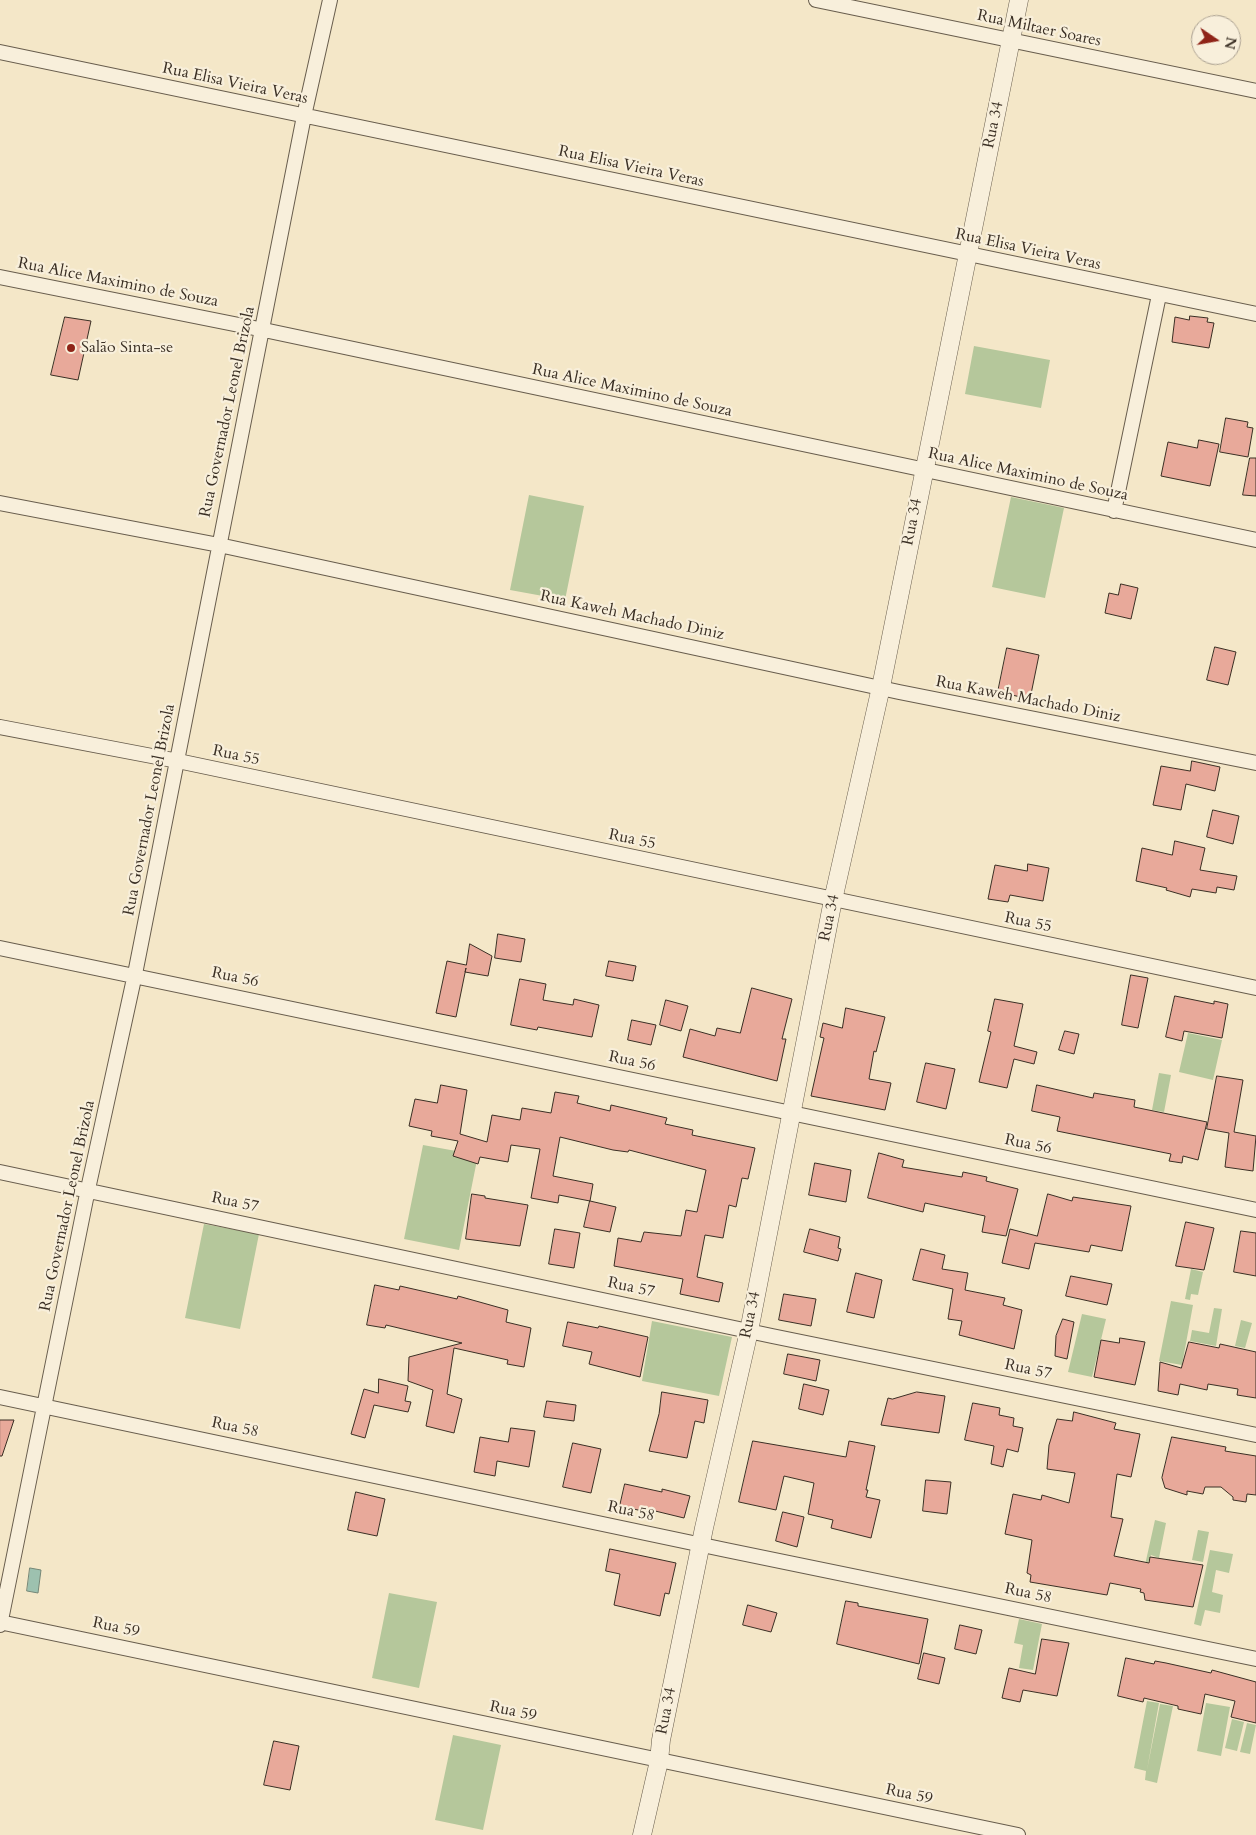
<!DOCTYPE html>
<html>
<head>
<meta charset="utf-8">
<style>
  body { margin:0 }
  #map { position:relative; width:1256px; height:1835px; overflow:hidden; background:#f4e7c8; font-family:Cardo,serif }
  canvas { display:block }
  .north { position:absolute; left:1191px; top:15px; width:50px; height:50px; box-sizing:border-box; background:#f8efdb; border:1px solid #aca292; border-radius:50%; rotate:102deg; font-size:14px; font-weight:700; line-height:20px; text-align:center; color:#3a2f24 }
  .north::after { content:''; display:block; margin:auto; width:18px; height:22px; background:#8f2418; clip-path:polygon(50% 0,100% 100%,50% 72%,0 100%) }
</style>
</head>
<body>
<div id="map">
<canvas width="1256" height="1835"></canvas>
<div class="north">N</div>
</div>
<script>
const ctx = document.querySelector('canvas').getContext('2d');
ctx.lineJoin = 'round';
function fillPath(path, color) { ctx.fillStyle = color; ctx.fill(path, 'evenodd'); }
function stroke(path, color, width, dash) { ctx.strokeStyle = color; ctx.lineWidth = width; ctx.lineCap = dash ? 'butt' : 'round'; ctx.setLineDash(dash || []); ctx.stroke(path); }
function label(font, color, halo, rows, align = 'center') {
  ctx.font = font + ' Cardo,serif'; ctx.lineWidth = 4.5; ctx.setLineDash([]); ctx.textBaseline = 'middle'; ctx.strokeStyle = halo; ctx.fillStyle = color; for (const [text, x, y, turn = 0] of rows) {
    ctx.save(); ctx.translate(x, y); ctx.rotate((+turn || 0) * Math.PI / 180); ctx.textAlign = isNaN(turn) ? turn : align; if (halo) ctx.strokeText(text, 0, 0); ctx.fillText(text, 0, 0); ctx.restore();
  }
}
const green = new Path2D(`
  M974 346 1050 360 1041 408 965 394Z
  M529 495 584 506 565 600 510 590Z
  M1011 497 1064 508 1045 598 992 587Z
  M1188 1033 1222 1040 1213 1080 1179 1072Z
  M1159 1073 1171 1075 1164 1112 1152 1110Z
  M423 1145 478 1155 459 1250 404 1239Z
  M204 1224 259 1234 240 1329 185 1318Z
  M1191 1269 1203 1272 1198 1295 1191 1294 1190 1300 1185 1299Z
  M1171 1301 1193 1305 1182 1365 1159 1361Z
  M1214 1308 1222 1309 1216 1346 1190 1341 1192 1330 1209 1333Z
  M1082 1314 1106 1319 1092 1377 1068 1372Z
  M1241 1320 1252 1323 1245 1348 1235 1346Z
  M652 1321 732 1337 719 1396 642 1381Z
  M1155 1520 1166 1523 1159 1558 1151 1555 1147 1565H1145Z
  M1198 1530 1209 1532 1203 1562 1192 1560Z
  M1210 1550 1233 1554 1229 1573 1216 1570 1212 1592 1223 1595 1220 1613 1205 1610 1201 1626 1194 1624Z
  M389 1593 437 1602 419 1688 372 1678Z
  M1019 1619 1042 1624 1033 1670 1019 1668 1023 1645 1014 1643Z
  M1147 1701 1159 1703 1147 1770 1160 1704 1173 1706 1157 1783 1145 1780 1146 1771 1134 1768Z
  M1206 1703 1230 1707 1221 1756 1197 1751Z
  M1232 1719 1244 1722 1237 1751 1225 1748Z
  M1247 1723 1256 1725 1250 1754 1240 1752Z
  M453 1735 501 1745 483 1830 435 1820Z`);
const water = new Path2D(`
  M30 1568 41 1570 38 1593 27 1591Z`);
const building = new Path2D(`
  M1190 316 1208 318 1207 322 1214 323 1209 348 1172 342 1175 317 1189 320Z
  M65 317 91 321 78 380 51 375Z
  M1226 418 1248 422 1247 427 1253 428 1248 457 1220 452Z
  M1199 440 1219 444 1210 486 1161 476 1168 442 1197 448Z
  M1250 458H1256V496L1243 495Z
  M1121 584 1138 588 1131 619 1105 613 1109 593 1118 595Z
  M1215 647 1236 652 1228 685 1207 680Z
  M1007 648 1039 655 1030 699 998 692Z
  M1192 761 1220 767 1215 791 1186 784 1181 810 1153 805 1161 766 1190 771Z
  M1213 810 1239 816 1233 844 1207 837Z
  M1175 841 1205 848 1200 870 1237 876 1234 890 1217 887 1216 893 1192 889 1190 897 1166 890 1167 888 1136 881 1142 848 1172 855Z
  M1028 864 1049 868 1043 901 1010 895 1008 902 988 899 995 865 1027 871Z
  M498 934 525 939 521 962 495 958Z
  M470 944 492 956 488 976 465 972 466 968 456 1017 436 1013 447 961 466 965Z
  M609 961 636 966 633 981 606 976Z
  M1131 975 1148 978 1138 1028 1122 1025Z
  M520 979 546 984 543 1000 573 1005 574 999 599 1005 592 1037 538 1027 537 1030 511 1025Z
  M752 988 792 999 782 1039H786L777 1081 683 1057 690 1029 715 1036 717 1028 740 1033Z
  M1175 996 1214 1004V1001L1228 1004 1222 1038 1184 1031 1182 1041 1166 1037Z
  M995 999 1023 1004 1014 1046 1037 1052 1034 1064 1014 1059 1007 1088 979 1082 991 1032 988 1031Z
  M666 1000 688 1006 681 1031 660 1025Z
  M846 1008 885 1017 876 1052 874 1051 869 1079 891 1083 885 1110 811 1096 824 1038 820 1037 823 1023 842 1028Z
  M632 1020 656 1025 651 1045 628 1040Z
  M1065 1031 1079 1034 1074 1054 1059 1050Z
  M926 1063 955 1069 946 1109 917 1102Z
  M1217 1076 1243 1080 1234 1132 1256 1136 1253 1171 1225 1167 1229 1133 1207 1129Z
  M441 1085 467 1090 460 1134 487 1142 492 1115 520 1120 522 1108 551 1113 555 1092 579 1096 577 1103 610 1111 611 1105 667 1118 665 1124 693 1130 692 1135 755 1148 748 1179 742 1178 736 1207 729 1205 723 1238 705 1235 697 1277 723 1283 719 1302 680 1294 683 1279 614 1266 618 1238 641 1242 644 1232 681 1236 686 1210 697 1212 706 1170 629 1150 628 1152 613 1150 560 1137 553 1176 593 1184 590 1201 559 1195 558 1203 531 1198 540 1149 511 1145 508 1162 480 1157 478 1164 453 1156 458 1141 431 1136 432 1131 409 1126 415 1099 437 1103Z
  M1037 1085 1093 1098 1094 1093 1135 1100 1134 1107 1207 1122 1198 1160 1183 1156 1182 1163 1169 1161 1171 1154 1057 1131 1060 1117 1032 1111Z
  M879 1153 904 1160 902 1167 962 1177 963 1172 987 1177 986 1181 1018 1189 1006 1236 982 1232 985 1216 925 1203 923 1212 868 1198Z
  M815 1163 851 1170 846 1202 809 1195Z
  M472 1194 485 1196V1198L528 1205 520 1246 466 1239Z
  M1048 1194 1072 1201 1073 1197 1131 1206 1122 1251 1091 1245 1089 1252 1035 1243 1029 1269 1002 1263 1010 1229 1037 1236Z
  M590 1201 616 1207 610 1232 584 1227Z
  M1186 1222 1214 1228 1204 1270 1176 1266Z
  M555 1229 580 1233 574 1268 549 1264Z
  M810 1229 840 1237 838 1248 841 1249 838 1261 804 1252Z
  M1241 1231 1256 1233V1276L1234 1272Z
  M921 1249 945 1255 942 1269 968 1273 965 1290 1005 1298 1003 1305 1022 1310 1014 1349 959 1335 962 1321 948 1319 953 1289 913 1280Z
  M856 1273 882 1280 874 1318 847 1312Z
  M1071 1276 1112 1284 1107 1305 1066 1296Z
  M375 1285 399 1290 400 1286 457 1299 458 1296 508 1310 506 1322 531 1328 524 1367 507 1364 508 1360 454 1348 447 1394 462 1399 454 1433 426 1426 433 1390 408 1381 409 1357 462 1343 386 1325 385 1328 367 1325Z
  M784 1294 816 1299 811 1326 779 1320Z
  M1063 1319 1074 1322 1067 1359 1055 1356 1056 1336Z
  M568 1322 598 1328 599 1326 648 1337 640 1377 589 1364 592 1352 563 1346Z
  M1120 1338 1145 1342 1135 1385 1094 1377 1101 1340 1119 1343Z
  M1189 1342 1219 1348 1220 1344 1256 1352V1398L1237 1395 1238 1389 1208 1384 1207 1390 1180 1384 1178 1395 1158 1391 1160 1362 1181 1368Z
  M788 1354 820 1360 816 1381 784 1374Z
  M379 1379 408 1386 405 1401 411 1402 408 1412 374 1405 365 1438 351 1434 364 1389 378 1393Z
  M804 1384 829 1390 823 1415 799 1409Z
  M662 1392 708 1400 704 1423 695 1421 687 1458 649 1451 659 1414Z
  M917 1392 945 1396 939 1433 881 1425 888 1398 892 1399Z
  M547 1401 576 1405 574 1421 544 1417Z
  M973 1403 1000 1408 999 1415 1014 1418 1013 1426 1023 1428 1018 1452 1007 1449 1003 1467 991 1464 994 1446 965 1440Z
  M1074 1412 1116 1423 1114 1429 1140 1434 1131 1477 1117 1474 1111 1517 1123 1519 1114 1556 1149 1563 1150 1557 1203 1565 1193 1607 1145 1600 1144 1593 1140 1592 1141 1589 1110 1583 1107 1595 1030 1582 1031 1575 1027 1573 1032 1540 1005 1534 1013 1494 1041 1500 1042 1495 1069 1503 1075 1473 1047 1469 1049 1445 1057 1419 1072 1421Z
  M0 1420H14L2 1456H0Z
  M511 1428 535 1431 529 1467 497 1461 495 1476 474 1472 480 1437 508 1442Z
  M1172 1437 1226 1447 1225 1451 1256 1456V1495L1247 1494 1246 1502 1233 1500V1497L1221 1487H1205L1203 1494 1187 1491V1495L1165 1488 1162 1478Z
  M753 1441 846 1457 849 1441 875 1446 866 1490H868L866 1497 880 1500 871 1538 831 1528 833 1520 808 1514 814 1483 784 1476 776 1510 739 1502Z
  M573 1443 601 1449 591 1493 563 1487Z
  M926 1480 951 1482 947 1514 923 1511Z
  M625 1484 662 1492V1489L690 1496 684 1518 647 1509V1512L620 1506Z
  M356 1492 385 1499 377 1536 348 1530Z
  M783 1512 804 1517 797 1547 776 1541Z
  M610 1549 676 1563 669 1594 665 1593 660 1616 614 1605 620 1574 606 1571Z
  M846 1601 858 1603V1606L928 1619 919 1664 837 1644Z
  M748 1605 777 1613 771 1632 743 1625Z
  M960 1625 982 1630 976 1654 955 1649Z
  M1042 1639 1069 1643 1057 1696 1023 1690 1020 1702 1002 1698 1009 1668 1035 1674Z
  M924 1653 945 1658 939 1684 918 1679Z
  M1126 1658 1154 1664 1155 1661 1166 1663 1211 1673 1212 1670 1256 1682V1723L1231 1717 1235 1701 1205 1694 1201 1714 1178 1709V1706L1144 1698 1143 1702 1118 1696Z
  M274 1741 299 1746 290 1790 264 1785Z`);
const minor = new Path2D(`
  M816 0 1256 91
  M0 52 1256 314
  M0 277 264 330 1256 540
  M0 503 219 545 899 692 1256 763
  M1114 511 1159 295
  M0 727 178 761 1256 988
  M0 948 1256 1210
  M0 1172 772 1336 1256 1435
  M0 1397 726 1550 1256 1659
  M0 1622 1018 1835
  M0 1625 88 1189 135 974 304 116 330 0`);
const tertiary = new Path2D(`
  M642 1835 659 1761 661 1740 704 1528 749 1331 833 900 881 687 1019 0`);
const markers = [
  [71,348,5,"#8f2418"]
];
const streetNames = [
  ["Rua Miltaer Soares",1039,29,12],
  ["Rua Elisa Vieira Veras",235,84,12],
  ["Rua 34",994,125,-78],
  ["Rua Elisa Vieira Veras",631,167,12],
  ["Rua Elisa Vieira Veras",1028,250,12],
  ["Rua Alice Maximino de Souza",118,283,11],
  ["Rua Alice Maximino de Souza",632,391,12],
  ["Rua Governador Leonel Brizola",228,412,-78],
  ["Rua Alice Maximino de Souza",1028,475,12],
  ["Rua 34",913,522,-79],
  ["Rua Kaweh Machado Diniz",632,616,12],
  ["Rua Kaweh Machado Diniz",1028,700,11],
  ["Rua 55",236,756,12],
  ["Rua Governador Leonel Brizola",150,810,-79],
  ["Rua 55",632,840,12],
  ["Rua 34",830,918,-78],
  ["Rua 55",1028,923,12],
  ["Rua 56",235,978,12],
  ["Rua 56",632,1062,12],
  ["Rua 56",1028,1145,12],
  ["Rua 57",235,1203,12],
  ["Rua Governador Leonel Brizola",68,1206,-78],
  ["Rua 57",631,1288,12],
  ["Rua 34",751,1315,-78],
  ["Rua 57",1028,1370,12],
  ["Rua 58",235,1428,12],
  ["Rua 58",631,1512,12],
  ["Rua 58",1028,1594,12],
  ["Rua 59",116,1628,12],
  ["Rua 34",667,1711,-79],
  ["Rua 59",513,1712,12],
  ["Rua 59",909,1795,12]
];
const poiNames = [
  ["Salão Sinta-se",81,348]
];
fillPath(green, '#b5c79b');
fillPath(water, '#9dc1af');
stroke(water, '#758777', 1);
fillPath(building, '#e8a99a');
stroke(building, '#3a2f24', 1);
stroke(minor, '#685d4d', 16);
stroke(tertiary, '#685d4d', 19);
stroke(minor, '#f8efdb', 14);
stroke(tertiary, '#f8efdb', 18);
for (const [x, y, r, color] of markers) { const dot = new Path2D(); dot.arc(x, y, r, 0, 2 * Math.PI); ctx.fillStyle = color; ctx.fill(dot); stroke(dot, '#f8efdb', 2); }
label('16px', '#3a2f24', '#f8efdb', streetNames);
label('16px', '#3a2f24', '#f8efdb', poiNames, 'left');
</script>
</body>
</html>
